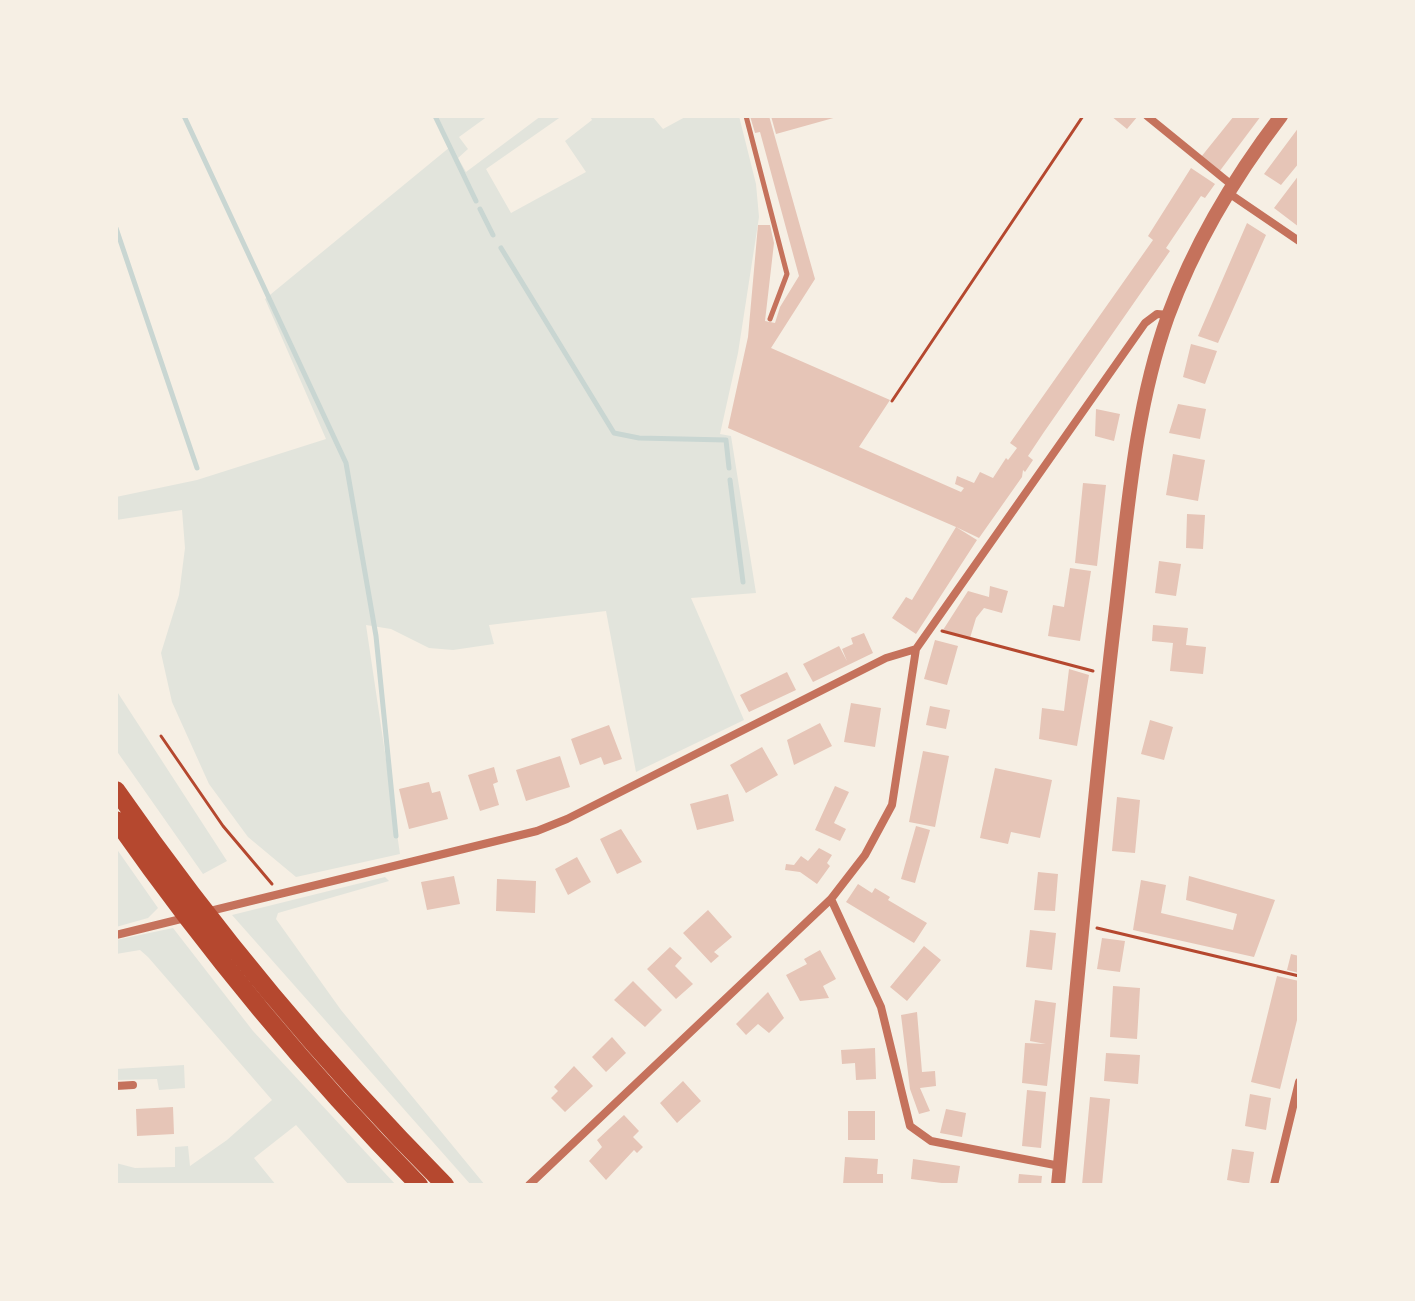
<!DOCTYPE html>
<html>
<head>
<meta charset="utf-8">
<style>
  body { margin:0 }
  #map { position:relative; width:1415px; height:1301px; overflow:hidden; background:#f6efe4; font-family:Cabin,sans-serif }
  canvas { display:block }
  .frame { position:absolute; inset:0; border:118px solid #f6efe4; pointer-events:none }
</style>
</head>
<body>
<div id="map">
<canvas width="1415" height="1301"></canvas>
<div class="frame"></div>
</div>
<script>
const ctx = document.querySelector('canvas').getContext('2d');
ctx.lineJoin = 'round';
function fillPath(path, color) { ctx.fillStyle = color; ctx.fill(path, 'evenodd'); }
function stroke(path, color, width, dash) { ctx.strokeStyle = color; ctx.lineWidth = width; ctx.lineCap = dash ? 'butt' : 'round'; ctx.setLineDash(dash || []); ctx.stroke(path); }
const green = new Path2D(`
  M433 116H488L459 137 468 149 458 158 466 172 541 116H562L486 169 511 213 586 172 565 141 592 120 590 116H652L663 129 687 116H739L756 184 759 217 738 353 720 434 731 436 756 593 691 598 744 720 636 772 606 611 489 625 494 644 453 650 429 648 391 629 366 625 400 854 296 877 248 837 209 784 172 702 161 653 179 595 185 548 182 510 116 520V497L197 480 326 439 265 299 450 147Z
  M116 690 227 861 203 874 116 750Z
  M116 848 158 908 148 918 116 927Z
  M385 877 389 881 278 913 276 919 341 1010 485 1185H471L232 915Z
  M173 928 253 1031 396 1185H349L296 1125 254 1158 276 1185H116V1163L135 1168 175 1167V1147L188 1146 190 1166 227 1140 272 1100 148 957 140 950 116 954V940Z
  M184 1065 185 1088 159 1090 157 1079 116 1080V1069Z`);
const stream = new Path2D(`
  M184 116 346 463 376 636 396 836
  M435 116 476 201
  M480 209 493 235
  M116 228 197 468
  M501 248 614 433 639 438 726 440 729 468
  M730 480 743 582`);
const building = new Path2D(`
  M750 116H769L815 279 771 348 890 400 859 447 961 492 964 488 955 484 957 476 974 483 980 472 993 478 1006 458 1008 460 1017 448 1010 443 1153 240 1148 236 1191 168 1215 184 1205 198 1201 196 1166 248 1170 251 1044 432 1028 456 1033 460 1025 472 1023 470 1022 477 979 538 956 527 977 540 916 634 892 618 906 597 912 600 956 527 728 428 748 337 758 225H770L774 243 765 321 775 323 780 307 799 276 760 132 755 133Z
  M771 116H837V117L776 134Z
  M1111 116H1138L1127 129Z
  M1234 116H1261L1219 172 1201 157Z
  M1299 127V163L1281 185 1264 174Z
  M1299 175V227L1274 208Z
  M1247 223 1266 235 1218 343 1198 336Z
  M1191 344 1217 351 1205 384 1183 377Z
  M1178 404 1206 409 1200 439 1169 433Z
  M1096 409 1120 414 1114 441 1095 436Z
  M1173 454 1205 460 1198 501 1166 495Z
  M1083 483 1106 485 1097 566 1075 563Z
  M1187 514 1205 515 1203 549 1186 548Z
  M1159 561 1181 564 1176 596 1155 593Z
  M1070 568 1091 571 1080 641 1048 636 1053 605 1064 607Z
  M990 586 1008 591 1002 613 984 608 976 618 970 638 943 630 968 591 989 597Z
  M1153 625 1188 628 1186 645 1206 647 1203 674 1170 671 1173 643 1152 641Z
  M864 633 873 653 813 682 803 664 839 646 847 661 842 649 853 644 851 638Z
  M935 640 958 646 947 685 924 679Z
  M1069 669 1089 675 1077 746 1039 739 1042 708 1064 711Z
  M787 672 796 690 749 712 740 695Z
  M851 703 881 708 875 747 844 742Z
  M930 706 950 710 946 729 926 725Z
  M1150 720 1173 727 1164 760 1141 754Z
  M820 723 832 746 794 765 787 740Z
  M609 725 622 759 604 765 601 757 580 765 571 739Z
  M762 747 778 775 746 793 730 765Z
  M923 751 949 756 935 827 909 822Z
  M560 756 570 787 526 801 516 770Z
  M494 767 498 782 493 784 499 805 480 811 468 775Z
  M995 768 1052 780 1040 838 1011 832 1008 844 980 838Z
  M429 782 432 793 440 791 448 819 409 829 399 789Z
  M835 786 849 792 834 823 846 829 840 841 815 830Z
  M728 794 734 821 697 830 690 804Z
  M1117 797 1140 800 1135 853 1112 851Z
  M916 826 930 830 915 883 901 879Z
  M621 829 642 862 617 874 600 839Z
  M819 848 832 855 827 863 830 866 817 884 800 872 785 870 786 864 794 865 801 856 808 861Z
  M577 857 591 882 568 895 555 869Z
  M1038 872 1058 874 1055 911 1034 910Z
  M454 876 460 904 427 910 421 882Z
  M1189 876 1275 900 1254 957 1133 930 1141 880 1166 885 1161 913 1233 930 1237 914 1186 900Z
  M497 879 536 881 535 913 496 911Z
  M858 884 872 893 875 888 890 897 888 900 927 923 914 943 846 902Z
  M708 910 732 937 714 952 719 956 711 963 683 933Z
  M1030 930 1056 933 1052 970 1026 967Z
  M1102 938 1125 941 1120 972 1097 969Z
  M924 946 941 960 907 1001 890 987Z
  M670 947 682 958 675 966 693 984 676 999 647 969Z
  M820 950 836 979 823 986 829 998 800 1001 786 975 807 964 804 959Z
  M1291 954 1299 956V973L1287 970Z
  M1277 976 1299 981V1012L1280 1089 1251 1082Z
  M633 981 662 1010 645 1027 614 1000Z
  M1113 986 1140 988 1137 1039 1110 1037Z
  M768 992 784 1018 769 1033 758 1024 746 1035 736 1024Z
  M1035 1000 1056 1003 1047 1086 1022 1083 1025 1043 1046 1044 1030 1041Z
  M917 1012 922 1072 935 1071 936 1086 920 1088 930 1111 919 1114 910 1089 901 1015Z
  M612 1037 626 1053 606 1072 592 1057Z
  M875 1048 876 1079 856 1080 855 1063 842 1064 841 1050Z
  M1106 1053 1140 1055 1138 1084 1104 1081Z
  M574 1066 593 1086 565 1112 551 1098 558 1091 554 1087Z
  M683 1081 701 1101 677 1123 660 1103Z
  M1027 1090 1046 1092 1041 1148 1022 1146Z
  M1250 1094 1271 1098 1266 1130 1245 1126Z
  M1090 1097 1110 1099 1102 1185H1082Z
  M173 1107 174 1134 137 1136 136 1109Z
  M946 1109 966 1113 962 1137 940 1133Z
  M848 1111H875V1140H848Z
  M624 1115 639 1131 633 1137 643 1147 637 1153 634 1150 606 1180 589 1161 602 1147 597 1140Z
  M1232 1149 1254 1152 1249 1184 1227 1180Z
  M845 1157 878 1159 877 1174H883V1185H843Z
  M913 1159 960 1166 957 1185 911 1179Z
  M1019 1174 1042 1176 1041 1185H1018Z`);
const path = new Path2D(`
  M892 401 1083 116
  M942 631 1093 671
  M161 736 223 826 272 884
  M1097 928 1299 976`);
const service = new Path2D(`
  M746 116 787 274 770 319`);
const minor = new Path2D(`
  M1147 116 1233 186
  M1230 194 1299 241
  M206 912 537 831 567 819 886 658 916 649
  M116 935 185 918
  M116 1086 133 1085
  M1060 1166 931 1141 910 1126 881 1007 831 899 865 855 892 805 916 649 1145 323 1157 314 1169 315
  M529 1185 831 899
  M1274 1185 1299 1082`);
const tertiary = new Path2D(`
  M1058 1185C1076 998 1092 811 1114 625 1127 521 1133 414 1168 316 1194 245 1236 175 1281 116`);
const trunk = new Path2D(`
  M116 790C214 931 324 1063 445 1185
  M116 820C207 950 308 1072 419 1185`);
fillPath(green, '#e2e4dc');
stroke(stream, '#c9d6d2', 5);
fillPath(building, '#e6c5b7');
stroke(path, '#b5482f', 3);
stroke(service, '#c5725c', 5);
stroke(minor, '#c5725c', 8);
stroke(tertiary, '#c5725c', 14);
stroke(trunk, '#b5482f', 18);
</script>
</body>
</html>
